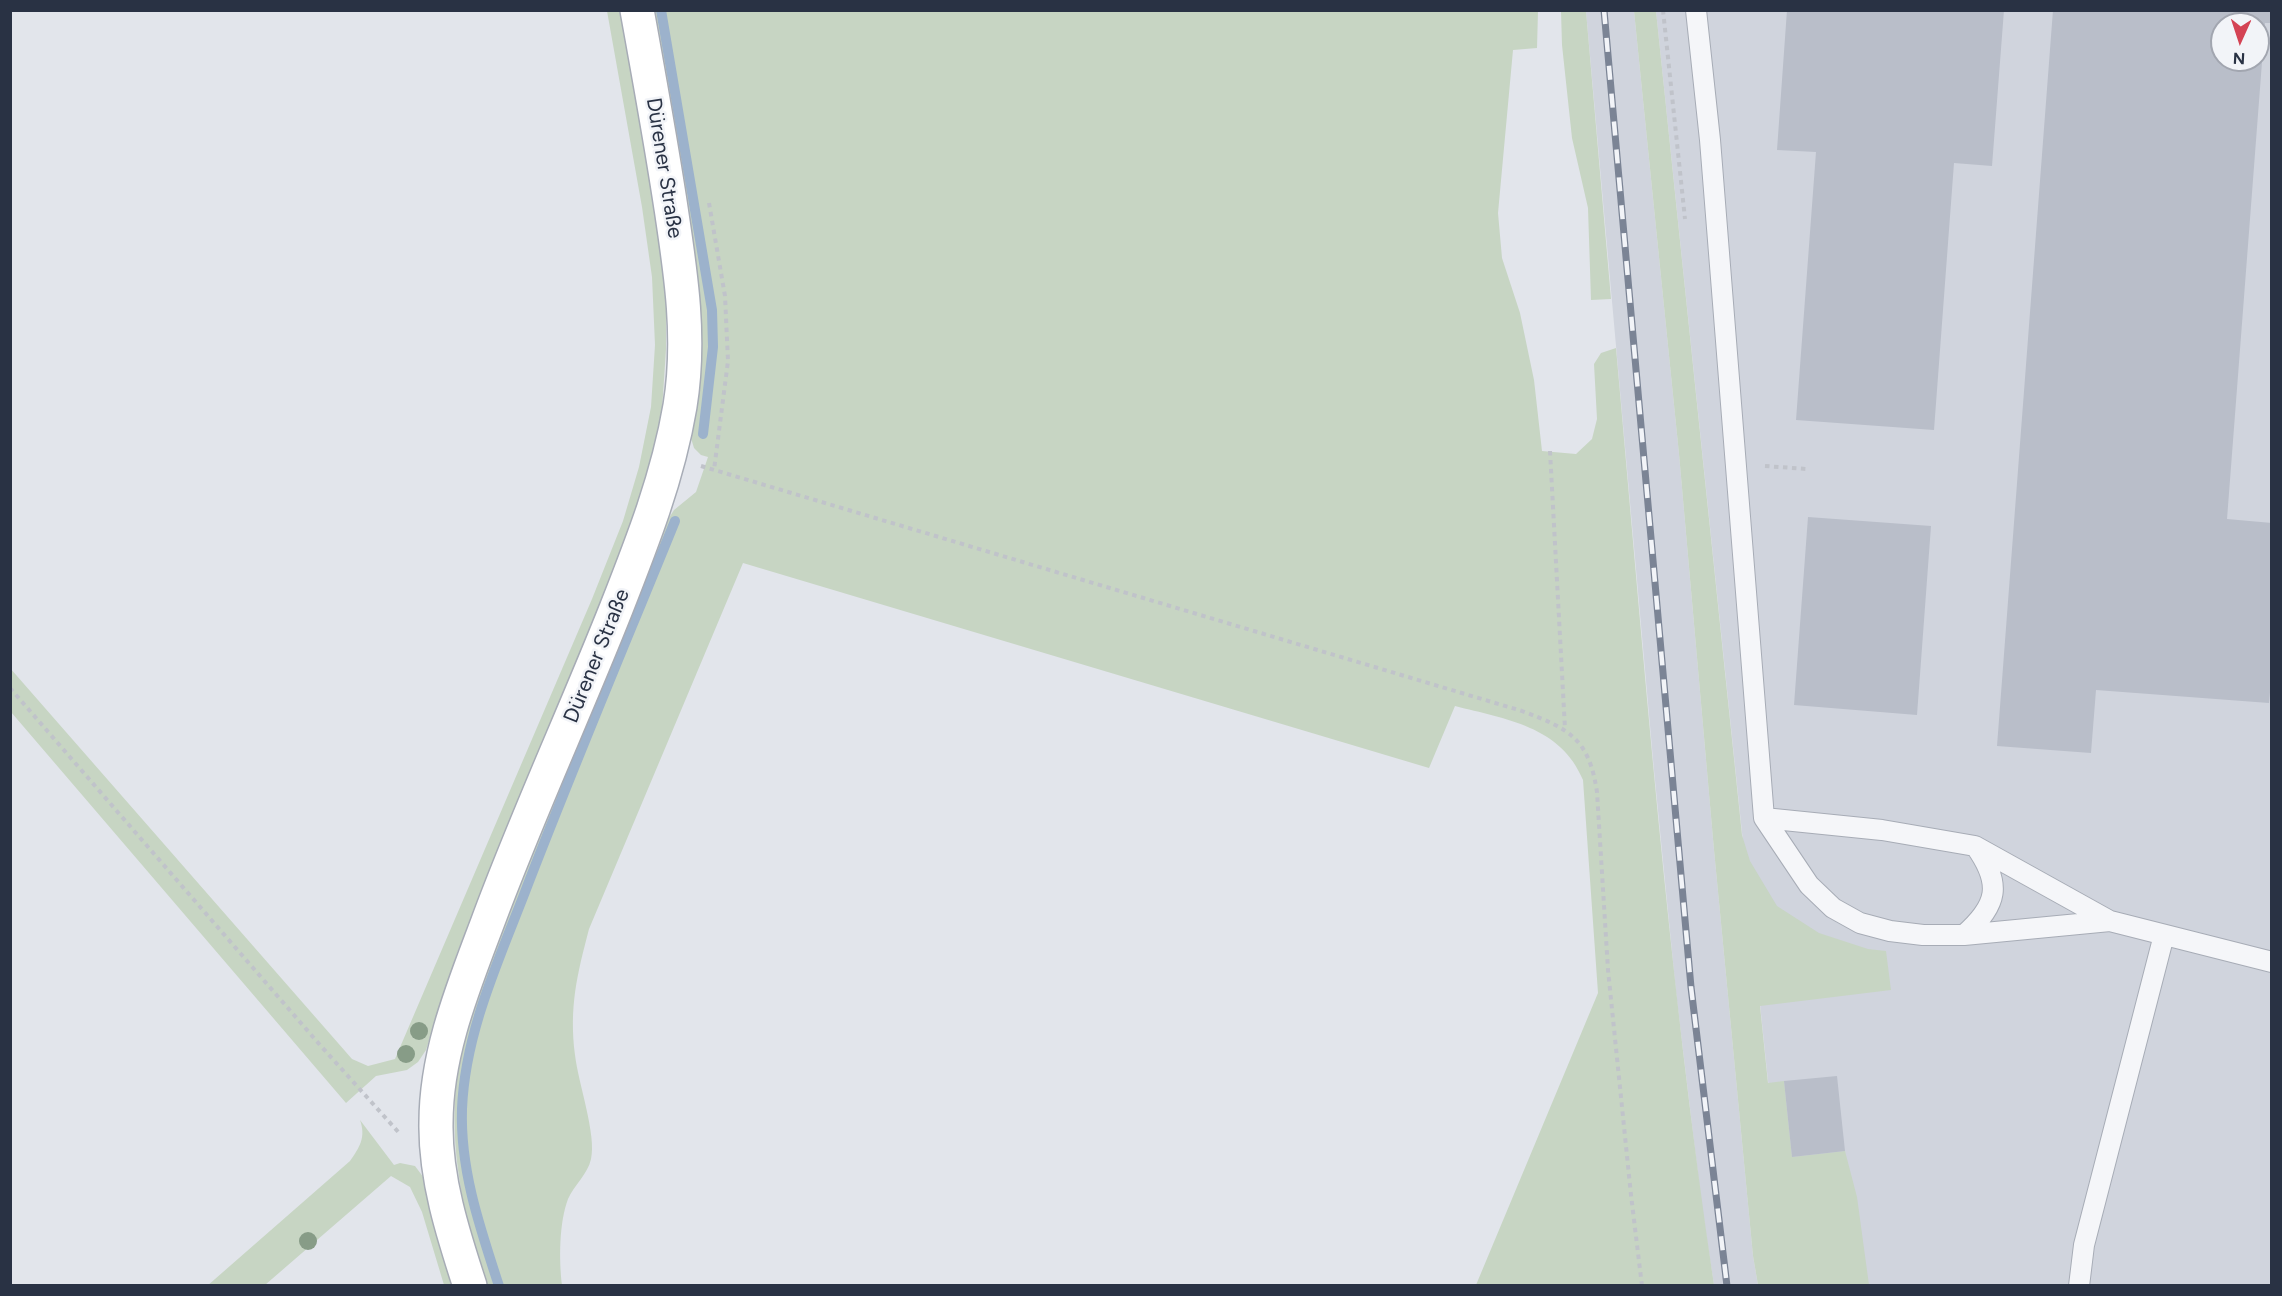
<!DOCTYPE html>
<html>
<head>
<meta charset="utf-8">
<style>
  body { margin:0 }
  #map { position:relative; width:2282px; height:1296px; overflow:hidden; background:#e2e5eb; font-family:Figtree,sans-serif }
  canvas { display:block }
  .frame { position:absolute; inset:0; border:12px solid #293244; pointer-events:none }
  .north { position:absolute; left:2210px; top:12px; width:60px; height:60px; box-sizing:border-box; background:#f2f4f8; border:2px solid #a2a6b0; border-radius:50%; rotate:183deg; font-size:16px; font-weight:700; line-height:24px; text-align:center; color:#293244 }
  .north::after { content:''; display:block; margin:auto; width:21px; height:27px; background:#d44354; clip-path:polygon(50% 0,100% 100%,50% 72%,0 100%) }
</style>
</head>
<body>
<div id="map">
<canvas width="2282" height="1296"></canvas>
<div class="frame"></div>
<div class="north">N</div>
</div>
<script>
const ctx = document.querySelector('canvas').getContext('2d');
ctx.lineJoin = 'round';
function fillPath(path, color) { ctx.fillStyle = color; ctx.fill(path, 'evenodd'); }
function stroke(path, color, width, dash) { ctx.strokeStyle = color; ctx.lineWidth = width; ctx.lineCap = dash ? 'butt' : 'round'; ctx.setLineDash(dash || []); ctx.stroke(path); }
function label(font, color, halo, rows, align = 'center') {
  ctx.font = font + ' Figtree,sans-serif'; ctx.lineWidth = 5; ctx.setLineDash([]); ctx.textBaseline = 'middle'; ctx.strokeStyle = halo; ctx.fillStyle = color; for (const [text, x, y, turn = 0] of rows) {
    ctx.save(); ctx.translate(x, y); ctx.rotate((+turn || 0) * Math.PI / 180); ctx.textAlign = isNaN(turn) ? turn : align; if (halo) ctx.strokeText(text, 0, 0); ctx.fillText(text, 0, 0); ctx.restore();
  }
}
const built = new Path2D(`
  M1586 11H1634L1679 454 1714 850 1753 1256 1758 1285H1714L1702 1208 1676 992 1654 770Z
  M1656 11H2271V1285H1792L1785 1243ZM2222 24H2258V60H2222Z`);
const green = new Path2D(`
  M607 11H622L661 245 666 293V349L662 410 656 448 622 555 492 865 457 953 426 1050 418 1062 407 1070 376 1076 346 1103 11 712 10 668 352 1059 368 1066 395 1059 592 599 623 521 639 467 651 407 655 345 652 277 642 207Z
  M652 11H1538L1537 48 1513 50 1498 213 1502 258 1520 313 1534 380 1542 451 1576 454 1592 439 1597 419 1594 364 1601 353 1616 348C1644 661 1668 975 1714 1285H1476L1598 993 1583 780C1561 726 1505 719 1455 706L1429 768 743 563 589 929C577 975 569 1007 575 1055 578 1082 597 1136 591 1159 588 1174 574 1185 568 1199 559 1223 559 1260 562 1285L486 1286C464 1218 448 1148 457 1076 468 997 506 915 536 841 580 733 626 626 669 518L674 510 696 492 708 457 701 455 694 448 690 435 701 364V321L695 267Z
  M1561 11H1586L1611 299 1591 300 1588 208 1572 138 1562 45Z
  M1634 11H1656L1742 835 1750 861 1777 906 1819 933 1868 949 1886 951 1891 990 1760 1006 1768 1083 1784 1081 1792 1157 1845 1151 1857 1197 1869 1285H1758L1753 1256 1714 850 1679 454Z
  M360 1120 394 1165 400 1163 415 1166 424 1178 452 1285H444L422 1212 410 1187 391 1176 265 1285 207 1286 350 1161C360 1147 366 1137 360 1120Z`);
const stream = new Path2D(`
  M661 10 712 310 713 347 703 434
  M499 1286C480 1228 460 1170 462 1109 465 1033 498 962 525 892 573 767 625 644 675 521`);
const building = new Path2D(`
  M1787 10H2004L1992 166 1954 163 1934 430 1796 420 1816 152 1777 150Z
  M2053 10H2272V23H2265L2227 519 2272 523V670L2269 703 2096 690 2091 753 1997 746ZM2222 24H2258V60H2222Z
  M1808 517 1931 526 1917 715 1794 705Z
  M1837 1076 1845 1151 1792 1157 1784 1081Z`);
const path = new Path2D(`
  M1663 10 1685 219
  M709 203 725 296 728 361 714 470
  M1550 451 1565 729
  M701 466 1522 711C1570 729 1589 739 1597 792L1608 970 1631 1195 1642 1286
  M1765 466 1807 469
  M10 688 320 1045 401 1135`);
const lane = new Path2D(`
  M1696 10 1710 140 1764 818 1809 885 1833 908 1860 923 1890 931 1923 935H1964L2110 921 2272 962
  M1764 818 1882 830 1975 846 2110 921
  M1964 935C1998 905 2002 884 1976 847
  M2079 1286 2084 1245 2164 935`);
const secondary = new Path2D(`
  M470 1286C453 1234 435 1178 436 1123 436 1053 463 988 487 924 526 818 574 715 616 609 642 543 668 477 680 406 691 339 681 274 671 208 661 142 649 76 637 10`);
const rail = new Path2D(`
  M1604 10 1691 987 1727 1286`);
const trees = [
  [419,1031],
  [406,1054],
  [308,1241]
];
const streetNames = [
  ["Dürener Straße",664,168,81],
  ["Dürener Straße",597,656,-68]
];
fillPath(built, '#d0d4dd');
fillPath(green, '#c7d5c3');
stroke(stream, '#9cb2cc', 10);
fillPath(building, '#b9bec9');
stroke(lane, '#a7acb6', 22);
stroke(secondary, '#a7acb6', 36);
stroke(path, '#c0c3ca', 4, [4.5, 4.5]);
stroke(lane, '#f5f6f9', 20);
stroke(secondary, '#fff', 33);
stroke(rail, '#7b8495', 7);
stroke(rail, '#f2f4f8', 4.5, [14]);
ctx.fillStyle = '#879c87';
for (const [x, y] of trees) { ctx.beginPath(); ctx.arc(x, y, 9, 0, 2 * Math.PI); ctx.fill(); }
label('21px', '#293244', '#f2f4f8', streetNames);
</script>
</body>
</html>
